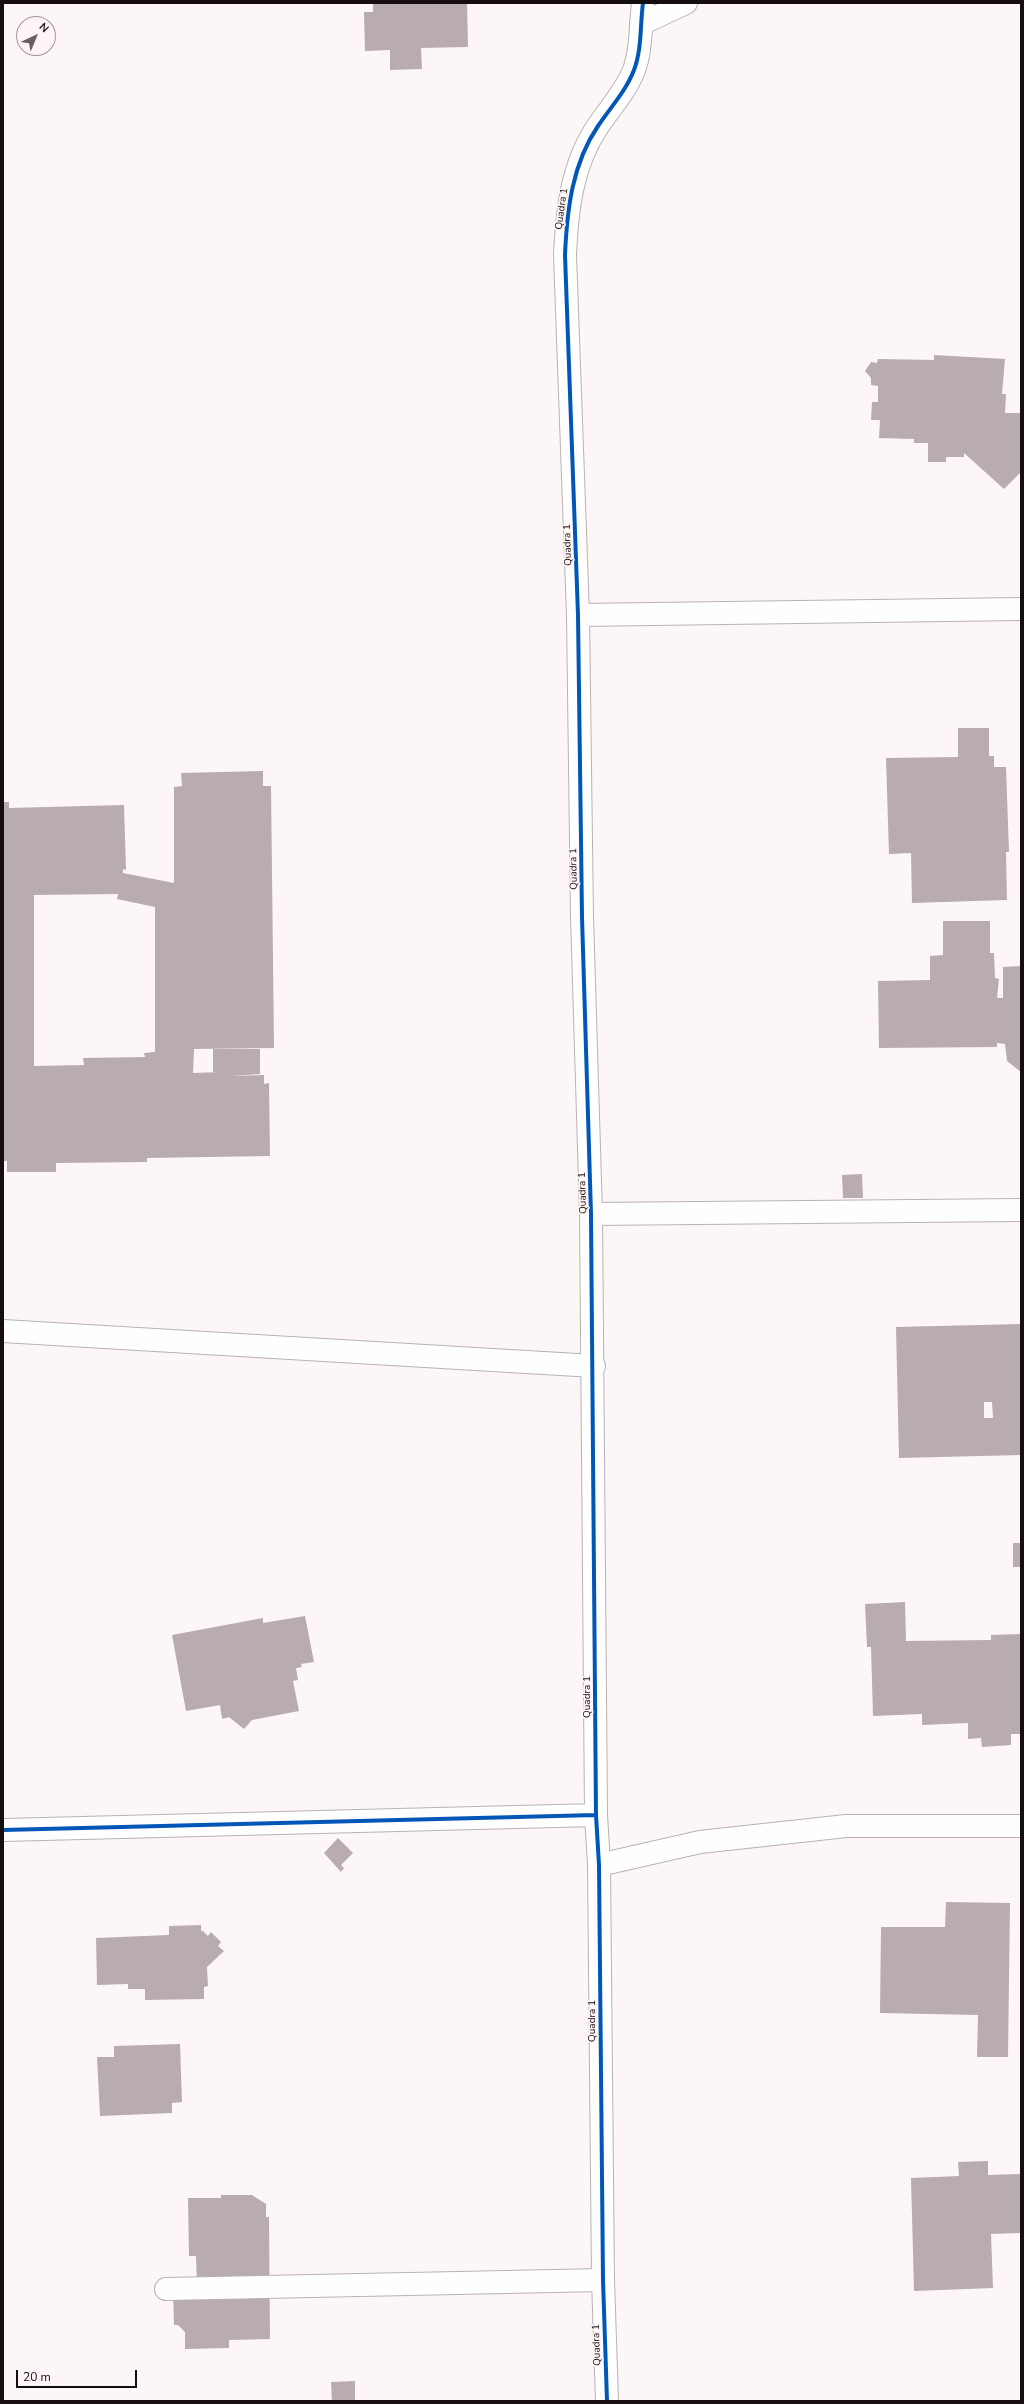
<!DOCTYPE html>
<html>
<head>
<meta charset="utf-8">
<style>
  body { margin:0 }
  #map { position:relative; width:1024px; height:2404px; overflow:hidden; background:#fcf6f7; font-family:"Nunito Sans",sans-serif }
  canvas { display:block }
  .frame { position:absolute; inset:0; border:4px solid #150d0f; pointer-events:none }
  .north { position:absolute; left:16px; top:16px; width:40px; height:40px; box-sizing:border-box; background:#fef4f6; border:1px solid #a1989a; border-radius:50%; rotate:44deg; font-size:11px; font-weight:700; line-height:16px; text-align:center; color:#150d0f }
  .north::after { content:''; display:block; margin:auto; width:14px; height:18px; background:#665f60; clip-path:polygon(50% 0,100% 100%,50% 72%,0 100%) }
  .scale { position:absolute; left:16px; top:2370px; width:121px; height:18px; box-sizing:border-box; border:2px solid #150d0f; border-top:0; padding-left:5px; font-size:12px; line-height:14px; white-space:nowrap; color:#150d0f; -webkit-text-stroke:3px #fef4f6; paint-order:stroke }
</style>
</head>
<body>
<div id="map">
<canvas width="1024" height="2404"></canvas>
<div class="frame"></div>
<div class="north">N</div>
<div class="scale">20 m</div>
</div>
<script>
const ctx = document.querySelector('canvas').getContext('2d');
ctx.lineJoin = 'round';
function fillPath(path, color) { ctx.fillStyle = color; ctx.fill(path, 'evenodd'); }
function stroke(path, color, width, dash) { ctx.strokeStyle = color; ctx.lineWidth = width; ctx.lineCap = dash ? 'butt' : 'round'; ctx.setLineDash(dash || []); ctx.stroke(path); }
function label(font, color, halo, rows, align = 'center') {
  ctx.font = font + ' "Nunito Sans",sans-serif'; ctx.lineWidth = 3.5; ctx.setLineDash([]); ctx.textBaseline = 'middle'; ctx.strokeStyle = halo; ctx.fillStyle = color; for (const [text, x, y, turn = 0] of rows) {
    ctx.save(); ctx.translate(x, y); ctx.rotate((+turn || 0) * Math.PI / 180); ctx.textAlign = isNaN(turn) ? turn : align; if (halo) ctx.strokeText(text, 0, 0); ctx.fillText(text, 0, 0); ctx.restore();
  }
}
const building = new Path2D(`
  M373 3H467L468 47 421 48 422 69 390 70V50L365 51 364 12H373Z
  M934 355 1005 359 1002 394H1006L1005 413H1021V472L1004 489 964 453V457H946V462H928V443H914V439L879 438 880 420H871L872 402H878V386L871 385V378L865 371 871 362 877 363 878 359 934 360Z
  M958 728H989V756H994V767H1006L1009 852H1006L1007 900 912 903 911 853 889 854 886 758 958 757Z
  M263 771V786H271L274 1048 194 1049 193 1073 220 1072H213V1049H260V1074L230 1076 264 1075V1084L269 1083 270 1156 147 1158V1162L56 1163V1172H7V1161H3V802H9V808L124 805 126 870 123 869V873L174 883V787L182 786 181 773ZM118 894 117 899 155 907V1052L144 1053 145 1057 83 1058 84 1065 34 1066V895Z
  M943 921H990V953H994L995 978 999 979 997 998H1003V967L1021 966V1072L1007 1061 1005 1044 997 1043V1047L879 1048 878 981 930 980V956L943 955Z
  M862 1174 863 1198H843L842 1175Z
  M1021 1324V1455L899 1458 896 1327ZM984 1402H992L993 1418H984Z
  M1013 1543H1021V1567H1013Z
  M905 1602 906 1641 991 1640V1635L1021 1634V1734H1011V1745L982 1747 981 1738 968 1739V1723L922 1725V1714L873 1716 871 1647H867L865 1604Z
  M305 1616 314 1662 301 1664 302 1667 296 1668 298 1680 293 1681 299 1711 252 1720 244 1729 229 1717 222 1719 220 1705 186 1711 172 1635 263 1618V1623Z
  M338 1838 353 1853 341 1865 344 1868 341 1872 324 1853Z
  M946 1902 1010 1903 1008 2057H977L978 2015 880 2013 881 1927H945Z
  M201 1925V1932L202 1930 208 1936 211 1932 221 1942 218 1946 224 1951 207 1967 208 1986 204 1987V1999L145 2000V1989H128V1984L97 1985 96 1938 169 1935V1926Z
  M180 2044 182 2102 172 2103V2113L100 2116 97 2057H114V2046Z
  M988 2161V2175L1021 2174V2233L991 2234 993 2288 914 2291 911 2178 959 2176 958 2162Z
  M221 2195H252L266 2204V2217H269L270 2339 229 2340V2348L185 2349V2332L178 2325H174L173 2284H197L196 2256H189L188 2198H221Z
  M355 2381V2401H332L331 2382Z`);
const service = new Path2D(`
  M641 24 686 3`);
const minor = new Path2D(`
  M578 615 1021 609
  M591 1214 1021 1210
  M3 1331 594 1366
  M3 1830 596 1815
  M599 1865 700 1842 846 1826H1021
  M166 2289 603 2280
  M607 2401 603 2280 599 1865 596 1815 591 1214 582 917 578 615 565 255C567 210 572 164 598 126 610 108 626 91 634 70 642 49 640 25 643 3`);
const cycleway = new Path2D(`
  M3 1830 596 1815
  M607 2401 603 2280 599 1865 596 1815 591 1214 582 917 578 615 565 255C567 210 572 164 598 126 610 108 626 91 634 70 642 49 640 25 643 3`);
const streetNames = [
  ["Quadra 1",562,209,-82],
  ["Quadra 1",568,545,-92],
  ["Quadra 1",574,869,-91],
  ["Quadra 1",583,1193,-92],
  ["Quadra 1",588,1697,-90],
  ["Quadra 1",593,2021,-90],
  ["Quadra 1",597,2345,-92]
];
fillPath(building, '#b8acae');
stroke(service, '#b9b2b3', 24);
stroke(minor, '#b9b2b3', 24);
stroke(service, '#fffefe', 22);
stroke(minor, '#fffefe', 22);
stroke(cycleway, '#0057b8', 4);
label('10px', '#150d0f', '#fef4f6', streetNames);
</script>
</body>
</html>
